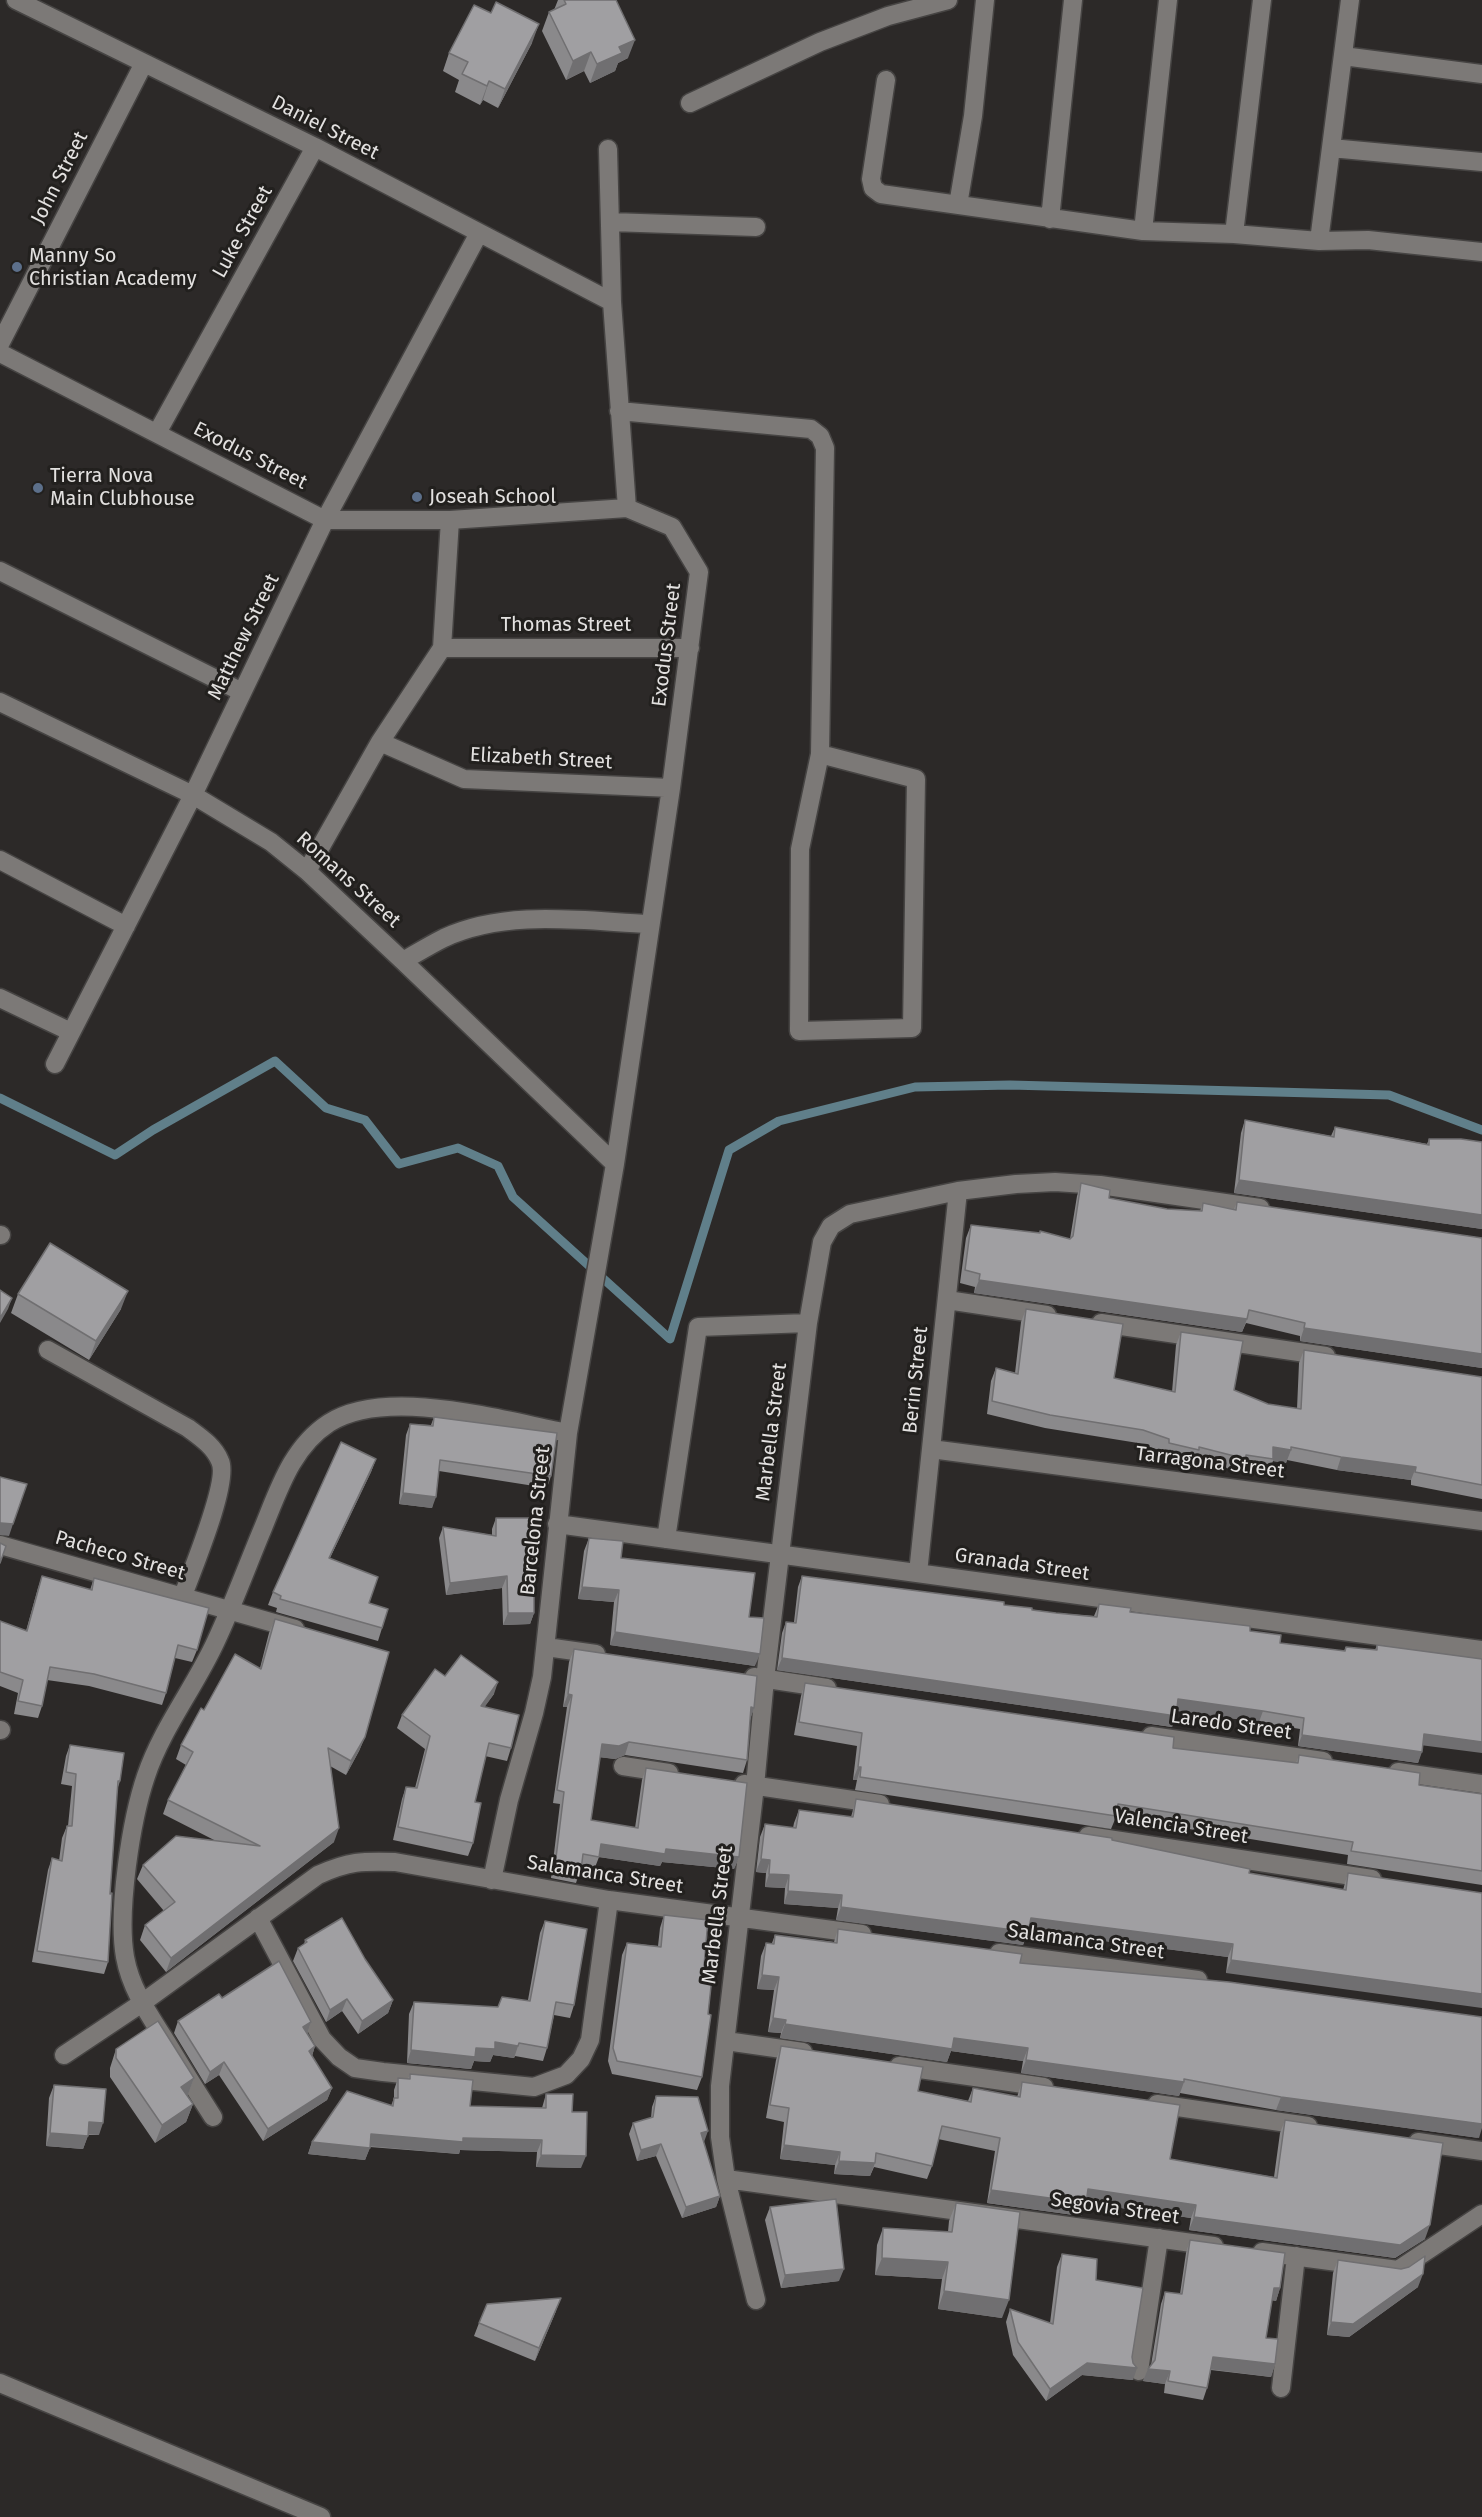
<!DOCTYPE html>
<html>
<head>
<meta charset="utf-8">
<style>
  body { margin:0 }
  canvas { display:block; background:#2c2928 }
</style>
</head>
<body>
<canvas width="1482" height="2517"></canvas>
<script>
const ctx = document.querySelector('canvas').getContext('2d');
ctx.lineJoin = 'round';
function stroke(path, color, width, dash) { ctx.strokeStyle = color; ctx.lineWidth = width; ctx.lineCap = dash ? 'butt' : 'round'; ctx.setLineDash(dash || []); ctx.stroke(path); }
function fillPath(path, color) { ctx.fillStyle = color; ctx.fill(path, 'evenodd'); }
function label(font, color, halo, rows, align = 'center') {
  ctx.font = font + ' "Fira Sans",sans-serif'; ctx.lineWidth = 6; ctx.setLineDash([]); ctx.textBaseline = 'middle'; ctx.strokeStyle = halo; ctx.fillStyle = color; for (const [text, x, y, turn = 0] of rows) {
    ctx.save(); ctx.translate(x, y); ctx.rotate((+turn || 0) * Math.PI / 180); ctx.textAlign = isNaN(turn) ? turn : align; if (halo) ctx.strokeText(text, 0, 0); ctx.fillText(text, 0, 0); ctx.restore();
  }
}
const stream = new Path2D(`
  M0 1098 115 1155 153 1130 275 1061 326 1108 365 1120 399 1164 458 1148 498 1166 513 1197 670 1339 729 1150 779 1121 915 1087 1010 1085 1389 1095 1482 1130`);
const street = new Path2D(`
  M16 0 315 147 612 302
  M1343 56 1482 74
  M886 80 871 179 873 188 881 194 1143 231 1234 234 1319 241 1368 240 1482 252
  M690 103 820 42 888 16 948 0
  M1331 148 1482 162
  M608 149 612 302 627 508
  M958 205 973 116 985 0
  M1050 219 1073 0
  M611 222 756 227
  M1143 231 1168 0
  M1234 234 1262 0
  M1319 241 1350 0
  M0 344 144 63
  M0 353 325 520H450L627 508 672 527 699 572 671 788 615 1164 568 1433 542 1677 534 1713 509 1800 492 1880
  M619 411 811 429 820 436 825 448 820 754 800 849 799 1031 912 1028 916 779 820 754
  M157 433 315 147
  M0 571 242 692
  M442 648H690
  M0 702 193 795 271 842 307 871 403 961 615 1164
  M380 742 464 779 671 788
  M0 860 126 926
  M307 871 380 742 442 648 450 520
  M403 961C417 953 430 945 444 938 506 909 583 921 649 924
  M0 998 71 1032
  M55 1064 193 795 325 520 479 233
  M0 1235H1
  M947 1300 1047 1315
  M1101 1323 1326 1356
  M48 1350 188 1428C200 1437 214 1446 220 1461 230 1481 191 1573 182 1598
  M931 1449 1482 1521
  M557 1524 1482 1650
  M666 1539 698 1327 808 1323
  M0 1545 295 1629
  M918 1573 958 1191
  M546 1647 596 1654
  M754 1677 827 1688
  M0 1730H1
  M1151 1736 1323 1761
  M623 1766 669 1773
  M1398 1772 1482 1784
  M744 1784 880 1804
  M1088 1836 1372 1879
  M258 1918 322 2039 339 2057 355 2068 383 2072 534 2087 566 2075 581 2059 590 2040 609 1900
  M999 1953 1198 1980
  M726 2041 803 2052
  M64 2055 142 2003 318 1875C349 1861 362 1861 395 1862L609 1900 862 1934
  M899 2066 1044 2087
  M1157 2104 1308 2126
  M213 2117C197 2092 182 2068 167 2043 150 2016 131 1990 125 1957 117 1912 131 1820 146 1776 162 1728 195 1687 216 1641 233 1605 247 1566 263 1528 279 1489 292 1447 329 1423 387 1386 504 1421 568 1433
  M1418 2142 1482 2151
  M726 2179 1214 2246
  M1262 2252 1398 2270 1482 2214
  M756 2300 726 2179 720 2137V2086L755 1786 765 1679 808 1323 822 1242 831 1226 850 1214 958 1191 1016 1184 1055 1182 1100 1185 1260 1208
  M1139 2371 1159 2238
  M0 2383 321 2517
  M1281 2388 1296 2256`);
const wall = new Path2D(`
  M558 0H616L628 58 618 63 615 71 590 83 584 71 566 80 542 31 549 12 554 10Z
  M532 43 498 108 483 100 480 105 455 92 459 80 443 71 449 53Z
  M1245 1120 1331 1136 1335 1127 1427 1144 1429 1139 1482 1142V1229L1234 1193 1241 1133Z
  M1081 1183 1109 1198 1167 1209 1200 1211 1203 1203 1234 1209 1237 1202 1482 1238V1368L1300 1341V1336L1246 1323 1242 1332 974 1293 975 1287 960 1283 966 1238 971 1225 1040 1233 1070 1239 1077 1196Z
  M18 1294 121 1309 89 1360 11 1313Z
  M1026 1309 1114 1378 1172 1392 1176 1345 1181 1332 1234 1390 1268 1404 1297 1409 1299 1363 1304 1350 1482 1377V1499L1411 1485V1480L1337 1470 1287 1460 1286 1463 1273 1461 1269 1472 1242 1468 1241 1472 1195 1460 1194 1463 1164 1456 1165 1452 1138 1443 1045 1428 987 1414 991 1381 996 1368 1015 1373 1021 1322Z
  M434 1417 551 1476 547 1488 439 1471 432 1508 399 1504 406 1435 410 1424 431 1425Z
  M376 1459 371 1472 330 1558 369 1603 388 1609 378 1641 276 1612 277 1608 268 1605 273 1592Z
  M496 1518 534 1613 530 1624 503 1625 502 1588 446 1595 439 1538 443 1527 492 1535V1529Z
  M589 1538 621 1558 749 1617 755 1666 610 1645 614 1602 578 1599 584 1551Z
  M42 1576 90 1590 94 1578 197 1650 192 1662 175 1658 166 1693 162 1705 89 1686 47 1680 42 1706 38 1718 14 1714 18 1693 0 1686V1621L26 1631 38 1588Z
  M802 1576 1056 1613 1094 1616 1099 1604 1130 1612 1250 1631 1280 1643 1344 1651 1346 1647 1375 1650 1377 1645 1423 1745 1418 1763 1298 1746 1300 1729 1259 1722 1177 1711 1176 1716 1172 1727 777 1670 782 1633 786 1622H794L798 1587Z
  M275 1619 365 1737 359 1751 346 1775 330 1766 334 1842 166 1972 140 1940 145 1925 164 1911 137 1879 143 1865 216 1841 163 1814 168 1800 186 1765 176 1759 181 1745 204 1710 260 1668 269 1633Z
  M574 1649 754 1708 750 1719 747 1760 743 1773 625 1755 615 1759 600 1757 591 1820 635 1828 642 1780 646 1768 739 1857 734 1869 662 1862 660 1866 599 1857 594 1870 581 1867 576 1883 551 1878 560 1804 553 1803 567 1707H563L569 1662Z
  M445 1676 494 1694 484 1707 511 1748 507 1761 485 1756 475 1802 473 1843 468 1856 393 1840 402 1799 406 1787 415 1788 425 1749 397 1728 402 1715Z
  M805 1683 1173 1748 1296 1763 1299 1755 1419 1785 1482 1794V1885L1347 1864 1348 1855 1116 1817 1111 1829 855 1790 857 1780H853L857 1746 794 1735 801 1696Z
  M70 1745 120 1781 117 1790 110 1894 108 1962 104 1974 32 1962 48 1870 52 1858 59 1861 62 1838 67 1826H68L72 1786 61 1784 66 1756Z
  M856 1799 1112 1840 1249 1873 1343 1890 1348 1873 1482 1893 1226 1973 1228 1957 1028 1931 1023 1945 836 1920 838 1908 784 1904 785 1888 765 1887 766 1873 756 1872 760 1837 765 1824 793 1828 794 1823 799 1810 851 1817Z
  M664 1915 704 1966 702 2077 697 2090 612 2074 608 2061 622 1955 627 1943 658 1946 660 1928Z
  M545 1921 574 2005 570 2018 554 2015 547 2048 543 2061 515 2056 514 2058 493 2055 490 2062 474 2061 471 2069 407 2063 409 2014 414 2002 498 2007 528 2000 540 1933Z
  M838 1929 1020 1963 1479 2138 1276 2110 1180 2093 1179 2096 1021 2073 1023 2061 951 2051 947 2062 780 2038 781 2033 768 2032 774 1990 757 1989 761 1956 766 1943H772L775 1935 834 1942Z
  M305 1940 365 1959 393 2000 388 2013 358 2034 342 2011 326 2022 293 1961 298 1948 304 1945Z
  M222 1998 311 2022 307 2034 315 2046 312 2056 332 2088 327 2100 263 2141 219 2075 205 2084 174 2033 178 2021Z
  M781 2046 918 2091 968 2101 973 2088 1017 2097 1022 2082 1170 2159 1274 2177 1280 2133 1285 2120 1425 2239 1395 2258 1189 2230 1191 2218 1086 2203 1081 2216 987 2203 995 2151 938 2139 932 2166 927 2179 874 2167 870 2176 834 2174 835 2165 780 2159 784 2122 766 2118 776 2060Z
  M116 2049 194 2078 187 2096 193 2104 186 2122 155 2143 110 2077V2068Z
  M410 2074 470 2106 542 2108 546 2094 572 2112 581 2168 536 2167 537 2152 460 2150 459 2154 370 2147 365 2160 308 2154 312 2142 391 2106 394 2098V2090L398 2078 408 2079Z
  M54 2085 99 2135H88L83 2149 46 2146 49 2098Z
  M656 2096 704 2143 720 2196 716 2207 682 2218 656 2156 637 2161 629 2134 633 2123 651 2118 652 2107Z
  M956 2203 1002 2318 938 2309 942 2279 875 2275 877 2245 883 2228 948 2232 949 2221Z
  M770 2207 839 2281 781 2288 765 2220Z
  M1190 2240 1280 2288 1276 2301 1272 2300 1266 2338 1275 2364 1271 2377 1211 2370 1207 2388 1203 2400 1164 2393 1165 2384 1143 2381 1151 2365 1161 2304 1165 2292 1180 2294 1186 2253Z
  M1062 2254 1096 2280 1132 2357 1133 2380 1082 2375 1046 2401 1013 2355 1006 2322 1010 2309 1050 2323 1057 2267Z
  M1338 2260 1418 2287 1349 2337 1327 2335 1333 2273Z
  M556 2311 535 2361 474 2336 479 2323Z`);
const shadedWall = new Path2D(`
  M539 24 532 43 498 108 505 89Z
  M635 40 628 58 618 63 615 71 590 83 597 64 619 47Z
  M591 52 584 71 566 80 573 61Z
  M489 81 483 100 480 105 487 86Z
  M1239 1180 1482 1215V1229L1234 1193Z
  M979 1280 1247 1319 1242 1332 974 1293Z
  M128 1291 121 1309 89 1360 96 1341Z
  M12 1298 8 1309 0 1323V1318Z
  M1304 1328 1482 1354V1368L1300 1341Z
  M1273 1447 1291 1450 1286 1463 1273 1461Z
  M1341 1457 1416 1467 1411 1480 1337 1470Z
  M376 1459 371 1472 324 1570 329 1558Z
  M403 1493 436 1497 432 1508 399 1504Z
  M1 1523 13 1524 9 1536 0 1535V1524Z
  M507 1576 502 1588 446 1595 450 1583Z
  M582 1587 619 1590 614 1602 578 1599Z
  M508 1613H534L530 1624 503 1625Z
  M615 1632 760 1654 755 1666 610 1645Z
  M782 1658 1176 1716 1172 1727 777 1670Z
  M498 1682 494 1694 476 1719 481 1706Z
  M568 1694 572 1695 567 1707H563Z
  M1178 1699 1263 1711 1259 1722 1174 1710Z
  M751 1707 754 1708 750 1720Z
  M1424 1734 1482 1742V1753L1420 1745Z
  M1302 1735 1422 1752 1418 1763 1298 1746Z
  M365 1737 359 1751 346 1775 351 1761Z
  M629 1742 625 1755 615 1759 597 1757 602 1744Z
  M858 1767H861L857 1780H853Z
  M339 1828 334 1842 166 1972 171 1958Z
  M601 1844 666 1849 739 1857 734 1869 662 1862 660 1866 599 1857Z
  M761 1859 770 1860 766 1873 756 1872Z
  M769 1874 789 1875 785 1888 765 1887Z
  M788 1891 842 1895 838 1908 784 1904Z
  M841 1907 1028 1932 1023 1945 836 1920Z
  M1031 1918 1233 1944 1228 1957 1027 1931Z
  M1231 1960 1482 1994V2008L1226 1973Z
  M762 1975 779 1977 774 1990 757 1989Z
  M347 1999 342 2011 326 2022 330 2010Z
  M393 2000 388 2013 358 2034 362 2021Z
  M773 2018 786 2020 781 2033 768 2032Z
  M311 2022 307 2034 303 2027Z
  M785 2024 954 2038 1028 2048 1023 2061 951 2051 947 2062 780 2038Z
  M495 2042 518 2046 514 2058 493 2055 490 2062 474 2061 471 2069 407 2063 411 2050Z
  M315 2046 311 2059 309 2051Z
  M1026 2060 1184 2082 1179 2096 1021 2073Z
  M224 2062 219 2075 205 2084 210 2072Z
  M194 2078 187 2097 181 2087Z
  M332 2088 327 2100 263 2141 268 2129Z
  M1281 2097 1482 2124V2128L1479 2138 1276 2110Z
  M193 2104 186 2122 155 2143 162 2125Z
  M89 2122 103 2123 99 2135 85 2134Z
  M708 2131 704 2142 701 2133Z
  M50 2133 88 2136 83 2149 46 2146Z
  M371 2134 542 2140 537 2152 460 2150 459 2154 367 2146Z
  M312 2142 370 2148 365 2160 308 2154Z
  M661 2144 656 2156 637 2161 641 2150Z
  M784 2145 840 2152 835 2165 780 2159Z
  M541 2155 586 2156 581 2168 536 2167Z
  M839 2161 875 2163 870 2176 834 2174Z
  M1088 2189 1196 2205 1191 2218 1086 2203 1081 2216 987 2203 991 2190Z
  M720 2196 716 2207 682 2218 686 2207Z
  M1194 2217 1430 2225 1425 2239 1395 2258 1189 2230Z
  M882 2258 948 2262 942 2279 875 2275Z
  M844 2269 839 2281 781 2288 785 2275Z
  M1423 2274 1418 2287 1349 2337 1327 2335 1331 2322Z
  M1274 2288H1280L1276 2301 1270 2300Z
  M944 2291 1009 2300 1002 2318 938 2309Z
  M561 2298 556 2311 535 2361 539 2348Z
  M1213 2357 1275 2364 1271 2377 1208 2369Z
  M1087 2363 1137 2368 1133 2380 1082 2375 1046 2401 1050 2389Z
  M1148 2369 1170 2371 1165 2384 1143 2381Z`);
const building = new Path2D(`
  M564 0H616L635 40 619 47 622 53 597 64 591 52 573 61 549 12 566 4Z
  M496 2 539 24 505 89 489 81 487 86 462 74 468 62 449 53 474 5 491 13Z
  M1245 1120 1334 1137 1335 1127 1429 1145V1139H1461L1482 1142V1215L1239 1180Z
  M1081 1183 1110 1190 1109 1198 1167 1209 1202 1211 1203 1203 1236 1210 1237 1202 1482 1238V1354L1304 1328 1305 1323 1249 1310 1247 1319 979 1280 980 1274 965 1270 971 1225 1040 1233V1231L1070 1239 1073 1236Z
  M50 1243 128 1291 96 1341 18 1294Z
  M0 1290 12 1298 0 1318Z
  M1026 1309 1123 1324 1114 1378 1175 1392 1181 1332 1243 1341 1234 1390 1268 1404 1301 1409 1304 1350 1482 1377V1485L1415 1472 1416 1467 1341 1457 1291 1447V1450L1273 1447V1459L1246 1455V1459L1199 1447V1450L1169 1443V1439L1143 1430 1050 1415 992 1401 996 1368 1018 1374Z
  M434 1417 557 1433 551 1476 440 1460 436 1497 403 1493 410 1424 433 1426Z
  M341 1442 376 1459 329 1558 378 1577 369 1603 388 1609 382 1628 280 1599 281 1596 273 1592Z
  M0 1477 27 1484 13 1524 1 1523 0 1524Z
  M496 1518H534V1613H508L507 1576 450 1583 443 1527 496 1536Z
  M589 1538 623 1541 621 1558 755 1573 749 1617 764 1618 760 1654 615 1632 619 1590 582 1587Z
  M0 1543 6 1546 0 1563Z
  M42 1576 92 1590 94 1578 209 1608 197 1650 178 1645 166 1693 94 1674 50 1667 42 1706 18 1701 23 1680 0 1672V1621L27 1631Z
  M802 1576 1004 1602V1605L1032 1608V1610L1056 1613 1097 1617 1099 1604 1131 1608 1130 1612 1250 1626V1631L1281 1635 1280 1643 1345 1651 1346 1647 1377 1650V1645L1482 1659V1742L1424 1734 1422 1752 1302 1735 1304 1718 1263 1711 1178 1699 1176 1716 782 1658 786 1622 796 1623Z
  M275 1619 389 1652 365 1737 351 1761 328 1748 339 1828 171 1958 145 1925 175 1902 143 1865 176 1836 260 1846 168 1800 193 1752 181 1745 201 1708 204 1710 235 1654 261 1669Z
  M574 1649 757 1676 754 1708 751 1707 747 1760 629 1742 619 1746 602 1744 591 1820 638 1828 646 1768 747 1783 739 1857 666 1849 665 1854 601 1844 599 1857 583 1854 581 1870 555 1866 564 1792 557 1790 572 1695 568 1694Z
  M461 1655 498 1682 481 1706 519 1715 511 1748 489 1743 475 1802 481 1803 473 1843 398 1827 406 1787 417 1788 430 1736 402 1715 435 1669 445 1676Z
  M805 1683 1174 1737 1173 1748 1298 1763 1299 1755 1420 1773 1419 1785 1482 1794V1871L1351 1851 1353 1842 1118 1804 1116 1816 860 1777 861 1767H858L862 1733 799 1722Z
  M70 1745 124 1753 120 1781H118L110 1894 112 1893 108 1962 37 1951 52 1858 62 1861 67 1826H72L76 1774 66 1772Z
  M856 1799 1112 1838V1840L1250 1869 1249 1873 1346 1890 1348 1873 1482 1893V1994L1231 1960 1233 1944 1031 1918 1028 1932 841 1907 842 1895 788 1891 789 1875 769 1874 770 1860 761 1859 765 1824 796 1828 799 1810 853 1817Z
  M664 1915 708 1920 704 1966 713 1968 708 2014 711 2015 702 2077 617 2061 613 2048 627 1943 661 1947Z
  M342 1918 365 1959 393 2000 362 2021 347 1999 330 2010 298 1948 307 1942 305 1940Z
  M545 1921 587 1929 574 2005 556 2002 547 2048 519 2043 518 2046 495 2042V2049L476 2048 475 2057 411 2050 414 2002 498 2007 502 1997 530 2001Z
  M838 1929 1022 1954 1020 1963 1229 1982 1482 2017V2124L1281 2097 1184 2079V2082L1026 2060 1028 2048 954 2038 952 2049 785 2024 786 2020 773 2018 779 1977 762 1975 766 1943 774 1944 775 1935 837 1943Z
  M279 1961 311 2022 303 2027 315 2046 309 2051 332 2088 268 2129 224 2062 210 2072 178 2021 219 1994 222 1998Z
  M158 2021 194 2078 181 2087 193 2104 162 2125 116 2058V2049Z
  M781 2046 923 2067 918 2091 971 2102 973 2088 1020 2097 1022 2082 1180 2105 1170 2159 1277 2178 1285 2120 1443 2143 1430 2225 1400 2245 1194 2217 1196 2205 1088 2189 1086 2203 991 2190 1000 2138 942 2126 932 2166 876 2153 875 2163 839 2161 840 2152 784 2145 789 2108 770 2105Z
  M410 2074 473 2080 470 2106 546 2108V2094H573L572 2112H587L586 2156 541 2155 542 2140 463 2138V2142L371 2134 370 2148 312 2142 347 2091 393 2106 394 2098H398V2078L410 2079Z
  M54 2085 106 2089 103 2123 89 2122 88 2136 50 2133Z
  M656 2096 698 2097 708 2131 701 2133 720 2196 686 2207 661 2144 641 2150 633 2123 653 2117Z
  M836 2199 844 2269 785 2275 770 2207Z
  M956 2203 1020 2212 1009 2300 944 2291 948 2262 882 2258 883 2228 952 2232Z
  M1190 2240 1285 2253 1280 2288H1274L1266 2338 1278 2339 1275 2364 1213 2357 1207 2388 1168 2381 1170 2371 1148 2369 1155 2360 1165 2292 1182 2294Z
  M1062 2254 1097 2259 1096 2280 1143 2288 1132 2357 1133 2363 1137 2368 1087 2363 1050 2389 1018 2342 1010 2309 1053 2324Z
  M1425 2256 1423 2274 1353 2324 1331 2322 1338 2260 1401 2269 1409 2267Z
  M561 2298 539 2348 479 2323 487 2304Z`);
const markers = [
  [17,267,6,"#5c6f8a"],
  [38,488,6,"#5c6f8a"],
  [417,497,6,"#5c6f8a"]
];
const streetNames = [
  ["Daniel Street",325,128,27],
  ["John Street",60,178,-63],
  ["Luke Street",243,232,-61],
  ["Exodus Street",250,456,27],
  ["Thomas Street",566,625],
  ["Matthew Street",244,637,-64],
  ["Exodus Street",667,645,-83],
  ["Elizabeth Street",541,759,3],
  ["Romans Street",348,880,42],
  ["Berin Street",916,1380,-84],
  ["Marbella Street",772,1432,-83],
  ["Tarragona Street",1210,1463,7],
  ["Barcelona Street",536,1521,-84],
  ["Pacheco Street",120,1556,16],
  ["Granada Street",1022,1565,8],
  ["Laredo Street",1231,1725,8],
  ["Valencia Street",1181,1827,9],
  ["Salamanca Street",605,1875,9],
  ["Marbella Street",718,1915,-83],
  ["Salamanca Street",1086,1942,8],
  ["Segovia Street",1115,2209,8]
];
const poiNames = [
  ["Manny So",29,256],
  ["Christian Academy",29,279],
  ["Tierra Nova",50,476],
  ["Main Clubhouse",50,499],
  ["Joseah School",429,497]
];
stroke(stream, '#607f8a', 9);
stroke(street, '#464443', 21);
stroke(street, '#7c7977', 18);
fillPath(wall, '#8a898b');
fillPath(shadedWall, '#706f71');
fillPath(building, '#a09fa2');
stroke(building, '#706f71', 1.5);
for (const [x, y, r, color] of markers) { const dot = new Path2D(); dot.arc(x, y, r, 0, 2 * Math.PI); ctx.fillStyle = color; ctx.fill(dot); stroke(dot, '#22201e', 2); }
label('20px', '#e3e1e0', '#22201e', streetNames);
label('20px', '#e3e1e0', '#22201e', poiNames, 'left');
</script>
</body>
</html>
